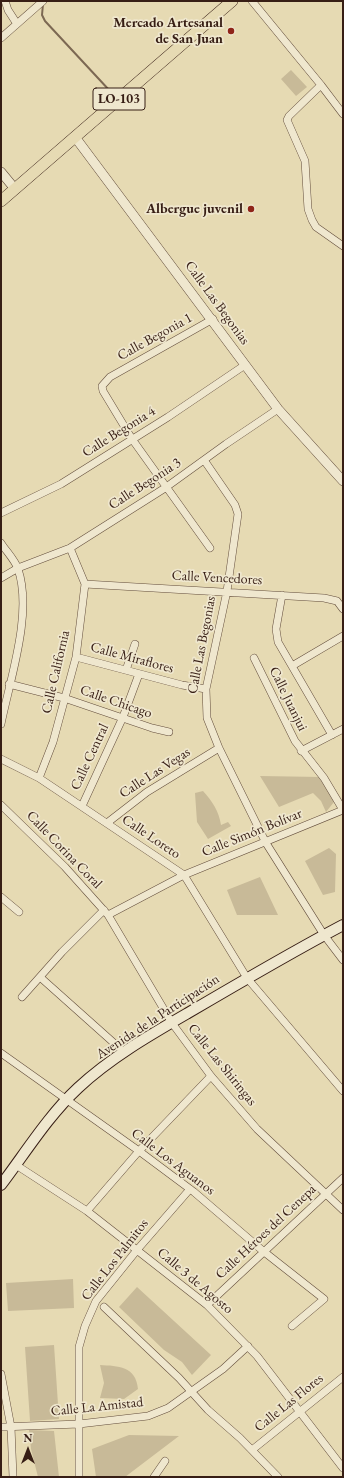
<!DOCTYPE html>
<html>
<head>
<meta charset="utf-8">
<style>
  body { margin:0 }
  #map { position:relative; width:344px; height:1478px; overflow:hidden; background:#e6dab3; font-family:"EB Garamond",serif }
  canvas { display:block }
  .frame { position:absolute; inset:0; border:2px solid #371e15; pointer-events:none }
  .north { position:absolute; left:8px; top:1430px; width:40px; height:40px; -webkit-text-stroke:3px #efe7ce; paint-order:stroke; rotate:0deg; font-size:11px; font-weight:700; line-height:16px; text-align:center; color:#371e15 }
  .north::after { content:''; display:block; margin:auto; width:14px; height:18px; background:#371e15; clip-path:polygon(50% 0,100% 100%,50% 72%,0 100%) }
</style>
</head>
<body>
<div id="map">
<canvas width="344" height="1478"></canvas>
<div class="frame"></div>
<div class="north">N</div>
</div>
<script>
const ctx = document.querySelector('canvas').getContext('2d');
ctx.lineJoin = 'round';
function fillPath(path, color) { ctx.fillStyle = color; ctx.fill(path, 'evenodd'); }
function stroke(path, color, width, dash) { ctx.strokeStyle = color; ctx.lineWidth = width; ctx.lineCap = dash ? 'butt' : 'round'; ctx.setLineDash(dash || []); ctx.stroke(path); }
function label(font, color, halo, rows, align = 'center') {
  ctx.font = font + ' "EB Garamond",serif'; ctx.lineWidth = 3.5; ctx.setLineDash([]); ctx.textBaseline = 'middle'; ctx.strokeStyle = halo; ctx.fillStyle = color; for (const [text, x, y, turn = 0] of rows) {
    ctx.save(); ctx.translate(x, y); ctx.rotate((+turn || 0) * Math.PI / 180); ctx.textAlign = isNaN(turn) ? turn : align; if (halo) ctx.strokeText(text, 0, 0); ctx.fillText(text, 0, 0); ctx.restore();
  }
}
const green = new Path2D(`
  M291 70 307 87 296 96 281 79Z
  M260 776 321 777 334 802 326 812 321 801 313 793 279 807Z
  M203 791C212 801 219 811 221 825L228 822 231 826 208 839 197 822 195 793Z
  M329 848 336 854 335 892 323 895 305 861Z
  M260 877 278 915H237L227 890Z
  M73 1279 74 1308 8 1311 6 1283Z
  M137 1287 211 1355 192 1375 182 1362 164 1350 119 1307Z
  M54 1345 59 1419 30 1421 25 1347Z
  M100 1365C118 1366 136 1366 138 1389L124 1399 100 1398 104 1383Z
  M29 1430 54 1431 59 1477H38L31 1449Z
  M129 1435 179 1436 125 1477H96L92 1449Z`);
const stream = new Path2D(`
  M43 4 42 15 45 21 110 91`);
const minor = new Path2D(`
  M5 1 8 10 17 24
  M252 1 321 85 343 114
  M1 38 43 1
  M321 85 289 116 287 120 305 161 308 209 312 220 316 227 343 246
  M204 460 235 505 238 514 227 591 206 689 207 718 219 748 266 843 324 935 343 960
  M1 513 61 484 168 417 245 365
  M1 543C6 551 15 560 18 569 33 613 10 679 1 724
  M210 548 132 439 103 391 102 386 110 377 213 319
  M1 578 18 568 70 548 165 488 226 444 278 409
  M85 584 324 598 337 601 343 609
  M282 595 276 629 278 642 332 735
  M76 657 182 685 206 689
  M254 658 295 741 324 778 343 810
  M292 666 343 636
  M126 670 135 644
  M9 684 64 698 152 728 169 732
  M301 751 343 729
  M1 759 39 778 184 875 247 978 343 1091
  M39 778 53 742 76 657 85 584 70 548
  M1 805 65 867 108 915 172 1023 211 1076 257 1129 343 1210
  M82 806 123 717 139 674
  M107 823 147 792 219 748
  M1 897 19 912
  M108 915 184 875 343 810
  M40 977 124 1052
  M22 997 62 952 104 910
  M1 1053 139 1151 194 1192 263 1251 324 1299 292 1326
  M16 1165 87 1211 207 1305 257 1356 343 1468
  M87 1211 139 1151 211 1076
  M207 1305 343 1178
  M104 1307 179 1378 208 1410 240 1438 278 1477
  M1 1374 11 1427 13 1477
  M1 1427 79 1424 148 1416 168 1408 223 1369 248 1346
  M252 1450 343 1377
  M79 1477V1347L85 1326 96 1301 137 1250 190 1189
  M154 1477 165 1461`);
const tertiary = new Path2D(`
  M75 137 278 409 343 481
  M1 172 15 189`);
const secondary = new Path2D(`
  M1 1185C26 1152 48 1116 78 1088 110 1058 150 1035 188 1013 239 983 290 953 343 925`);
const primary = new Path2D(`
  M1 201 232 1`);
const markers = [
  [231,31,4,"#8f2418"],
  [251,209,4,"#8f2418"]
];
const shields = [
  [119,99,52]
];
const shieldNames = [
  ["LO-103",119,99]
];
const poiNames = [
  ["Mercado Artesanal",223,23],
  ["de San Juan",223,39],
  ["Albergue juvenil",243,209]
];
const streetNames = [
  ["Calle Las Begonias",217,303,54],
  ["Calle Begonia 1",155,337,-29],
  ["Calle Begonia 4",119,432,-32],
  ["Calle Begonia 3",145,484,-33],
  ["Calle Vencedores",217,578,3],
  ["Calle Las Begonias",202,645,-79],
  ["Calle Miraflores",132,658,15],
  ["Calle California",56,672,-77],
  ["Calle Juanjui",288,699,64],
  ["Calle Chicago",116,702,19],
  ["Calle Central",90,757,-65],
  ["Calle Las Vegas",155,773,-33],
  ["Calle Simón Bolívar",252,833,-22],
  ["Calle Loreto",151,837,34],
  ["Calle Corina Coral",64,850,46],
  ["Avenida de la Participación",158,1017,-33],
  ["Calle Las Shiringas",222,1065,51],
  ["Calle Los Aguanos",173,1162,37],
  ["Calle Héroes del Cenepa",266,1232,-43],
  ["Calle Los Palmitos",115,1260,-52],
  ["Calle 3 de Agosto",195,1281,40],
  ["Calle Las Flores",289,1403,-39],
  ["Calle La Amistad",97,1407,-6]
];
fillPath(green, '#c8ba98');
stroke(stream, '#7c6853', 2);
stroke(minor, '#634d3c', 8);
stroke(tertiary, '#634d3c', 10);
stroke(secondary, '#371e15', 12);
stroke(primary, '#371e15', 12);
stroke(minor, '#efe7ce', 7);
stroke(tertiary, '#efe7ce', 9);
stroke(secondary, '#efe7ce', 10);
stroke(primary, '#e6dab3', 11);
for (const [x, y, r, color] of markers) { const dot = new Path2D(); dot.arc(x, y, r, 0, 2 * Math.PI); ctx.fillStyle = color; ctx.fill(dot); stroke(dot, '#efe7ce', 1.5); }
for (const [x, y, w] of shields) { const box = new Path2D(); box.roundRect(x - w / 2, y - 11, w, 22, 3); ctx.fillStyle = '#efe7ce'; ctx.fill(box); stroke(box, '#371e15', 1); }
label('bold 13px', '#371e15', null, shieldNames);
label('bold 14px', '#371e15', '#efe7ce', poiNames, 'right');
label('14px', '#371e15', '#efe7ce', streetNames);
</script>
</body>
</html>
